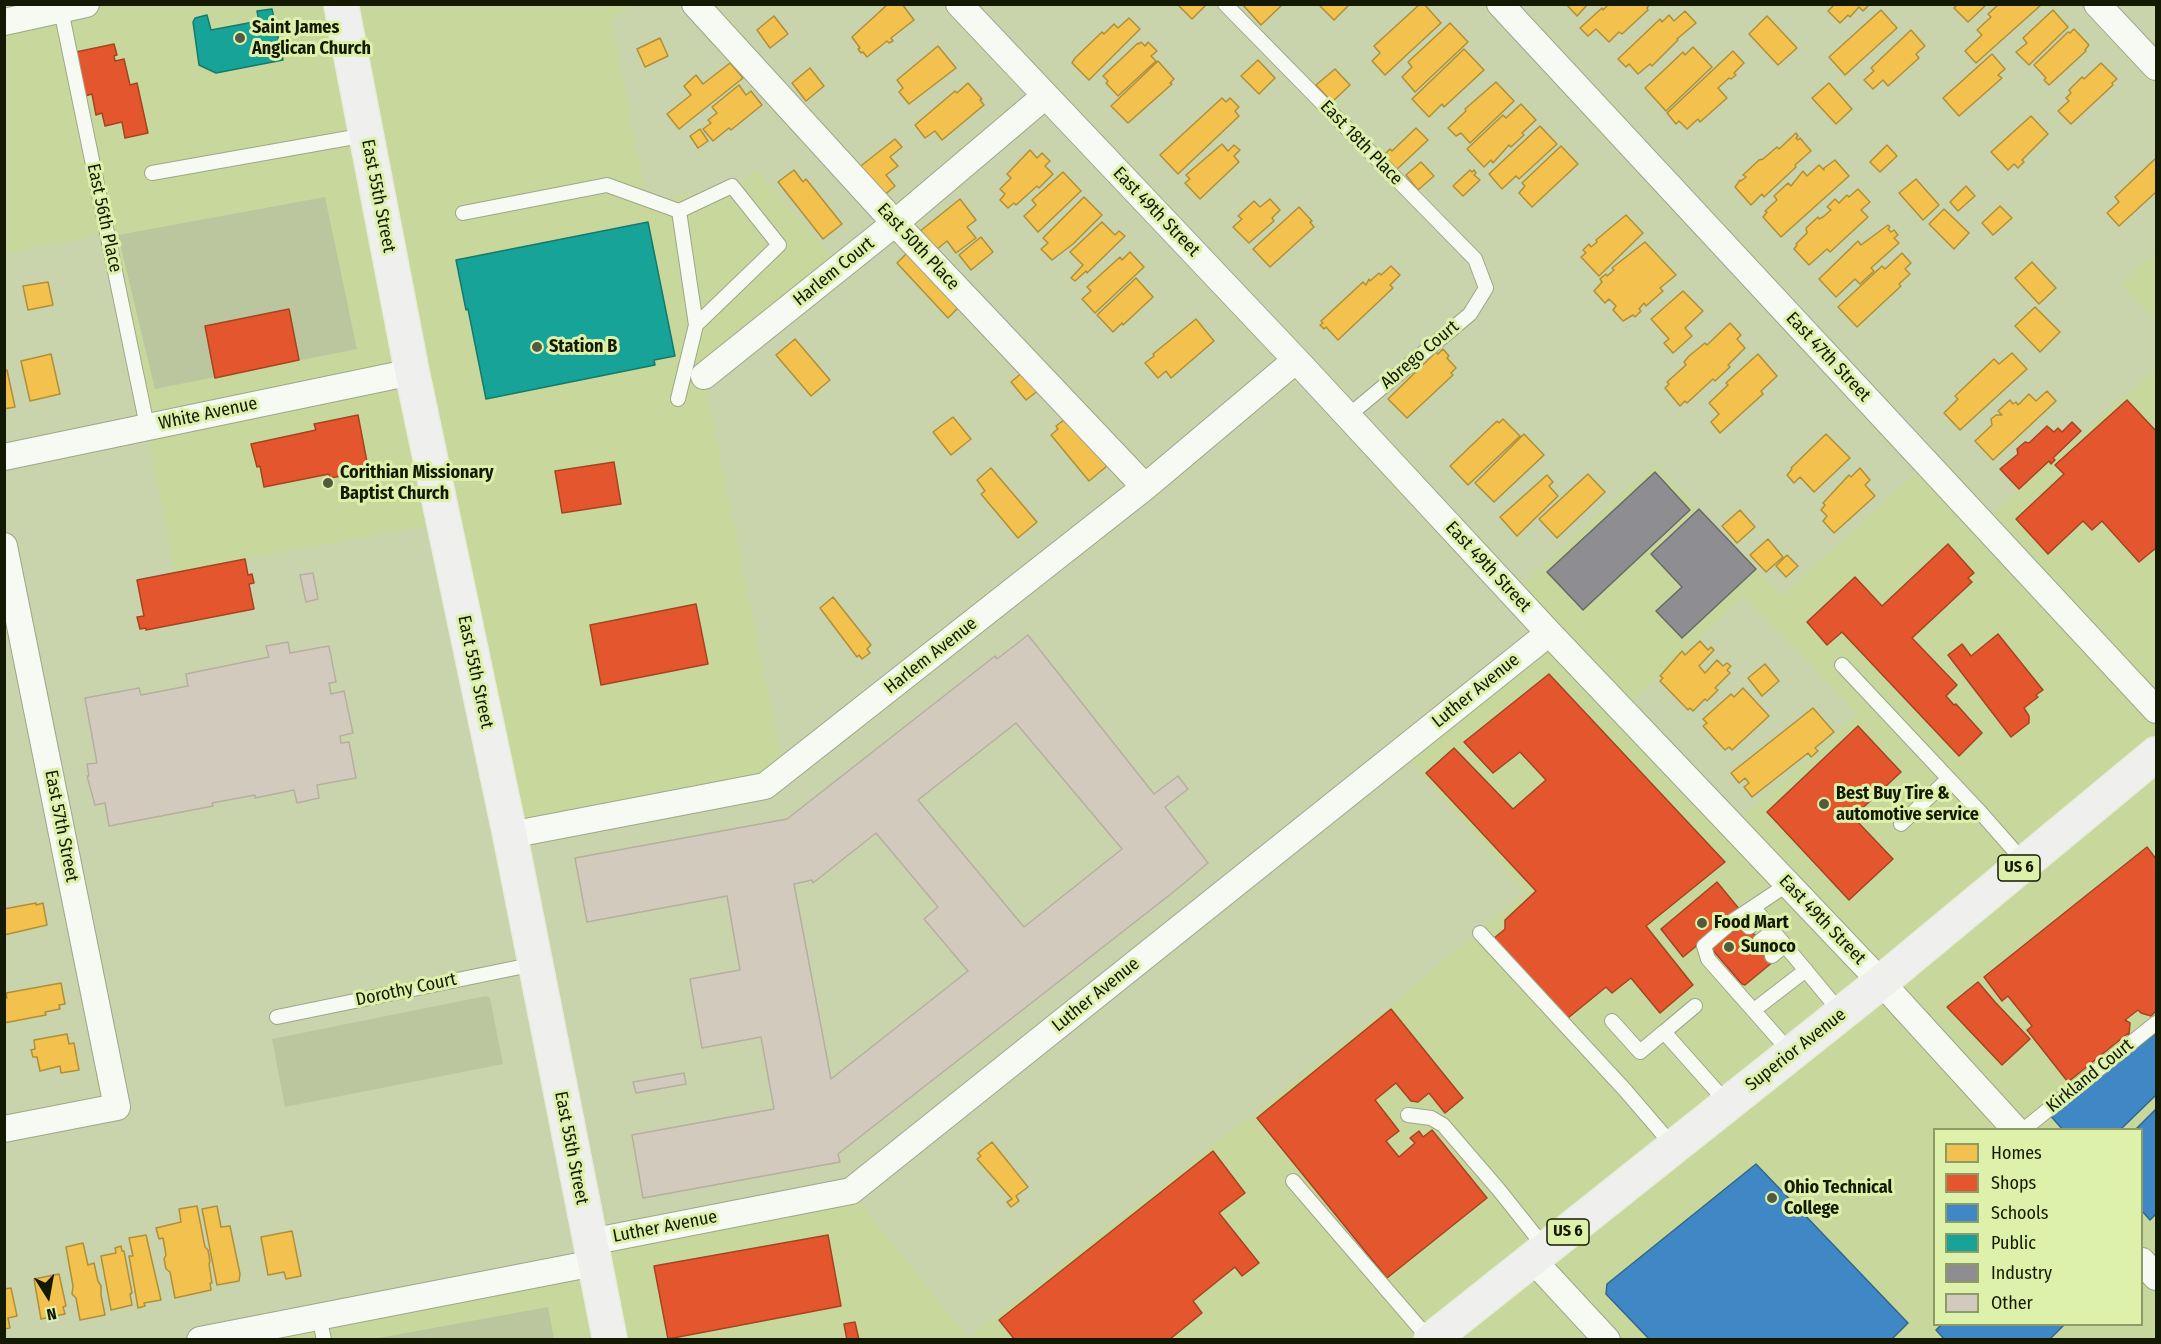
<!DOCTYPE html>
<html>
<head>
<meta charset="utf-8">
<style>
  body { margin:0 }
  #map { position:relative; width:2161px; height:1344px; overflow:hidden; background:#c9d4ad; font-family:"Fira Sans Condensed",sans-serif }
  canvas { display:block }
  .frame { position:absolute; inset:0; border:6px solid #141901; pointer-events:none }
  .legend { position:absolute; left:1933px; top:1128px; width:210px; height:198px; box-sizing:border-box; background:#ddf1ab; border:2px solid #8d9b67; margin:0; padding:8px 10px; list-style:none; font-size:18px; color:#141901 }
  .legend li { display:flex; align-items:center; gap:12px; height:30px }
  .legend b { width:30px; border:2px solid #8d9b67 }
  .north { position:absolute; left:18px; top:1266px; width:60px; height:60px; -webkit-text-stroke:4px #ddf1ab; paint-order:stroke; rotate:169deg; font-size:16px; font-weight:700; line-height:24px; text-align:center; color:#141901 }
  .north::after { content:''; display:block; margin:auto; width:21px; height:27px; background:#141901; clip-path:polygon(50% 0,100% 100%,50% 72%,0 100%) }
</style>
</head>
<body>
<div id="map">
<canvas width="2161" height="1344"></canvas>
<div class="frame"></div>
<ul class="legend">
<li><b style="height:16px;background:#f2c14e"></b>Homes</li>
<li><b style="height:16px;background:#e4572e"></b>Shops</li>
<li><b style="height:16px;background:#3f88c5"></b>Schools</li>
<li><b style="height:16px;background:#17a398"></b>Public</li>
<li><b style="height:16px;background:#8d8d92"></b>Industry</li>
<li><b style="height:16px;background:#d2cabc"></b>Other</li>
</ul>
<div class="north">N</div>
</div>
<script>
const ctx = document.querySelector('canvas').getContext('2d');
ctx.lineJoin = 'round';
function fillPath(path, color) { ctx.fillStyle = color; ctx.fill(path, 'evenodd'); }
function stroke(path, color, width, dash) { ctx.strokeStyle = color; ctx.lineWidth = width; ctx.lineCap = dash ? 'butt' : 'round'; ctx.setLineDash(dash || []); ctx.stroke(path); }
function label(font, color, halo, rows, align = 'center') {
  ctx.font = font + ' "Fira Sans Condensed",sans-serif'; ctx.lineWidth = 6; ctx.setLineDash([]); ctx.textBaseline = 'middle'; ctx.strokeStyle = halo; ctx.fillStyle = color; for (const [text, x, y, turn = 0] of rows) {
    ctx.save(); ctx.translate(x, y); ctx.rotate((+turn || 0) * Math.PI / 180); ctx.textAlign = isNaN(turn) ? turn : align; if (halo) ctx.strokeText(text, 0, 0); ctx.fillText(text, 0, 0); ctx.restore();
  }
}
const built = new Path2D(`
  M5 5H630L612 22 647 202 740 184 757 170 841 267 704 376 784 771 510 835 443 523 175 572 107 234 5 254Z
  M2156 252V322L2121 283Z
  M2156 368V1339L276 1340 273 1325 594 1263 590 1242 851 1191 968 1338 1389 1007 1525 892 1401 751 1549 633 1512 593 1655 464 1782 596 1926 463 1982 522ZM1744 596 1857 714 1732 825 1623 710ZM1934 1130H2142V1324H1934Z`);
const green = new Path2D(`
  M325 197 357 349 155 389 118 235Z
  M486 996 490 998 503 1064 285 1107 272 1039Z
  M548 1307 554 1339H373Z`);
const homes = new Path2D(`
  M888 4H902L914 20 891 38 893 41 889 43 887 41 867 57 863 52 861 53 858 49 860 48 852 37Z
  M1177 4H1207L1192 19Z
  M1242 4H1283L1261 25Z
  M1322 4H1350L1334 20 1320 6Z
  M1420 4H1424L1441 23 1385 75 1372 61 1380 53 1374 46Z
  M1566 4H1588L1577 16Z
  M1609 4H1650L1647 8 1648 10 1622 34 1619 32 1609 42 1596 29 1588 36 1580 28 1602 8 1603 10Z
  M1835 4H1870L1863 11 1859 7 1850 17 1848 15 1840 23 1828 11Z
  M1958 4H1987L1968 22 1954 8Z
  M1999 4 2041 5 1976 63 1965 51 1982 35 1977 30 1991 17 1988 14Z
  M1881 10 1897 28 1845 75 1829 57Z
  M2053 10 2068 27 2029 65 2016 52 2027 43 2023 38Z
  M1685 11 1696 23 1677 39 1678 40 1652 66 1650 64 1638 74 1629 64 1626 67 1618 59 1660 19 1662 22 1669 15 1674 21Z
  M774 16 788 34 770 48 757 30Z
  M1767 16 1797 48 1778 65 1749 34Z
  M1129 18 1140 29 1089 80 1072 63 1075 58 1102 32 1104 34 1114 24 1118 28Z
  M1450 23 1468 42 1415 92 1402 77 1412 67 1408 62Z
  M2074 29 2089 45 2085 50 2086 51 2049 85 2044 80 2046 78 2034 65 2068 32 2070 33Z
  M1911 30 1925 46 1916 54 1919 58 1888 86 1883 80 1873 89 1864 80 1874 71 1871 68Z
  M660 38 668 56 645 67 637 49Z
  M1141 42 1145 46 1148 42 1157 51 1151 56 1156 61 1118 96 1106 83 1108 81 1103 76 1138 43 1139 44Z
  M938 46 956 68 909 104 899 92 903 88 897 80Z
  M1693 47 1712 67 1666 111 1645 88 1683 52 1685 55Z
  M1464 49 1484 70 1444 107 1442 104 1429 117 1412 99Z
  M1733 51 1744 63 1734 73 1736 75 1731 79 1729 78 1718 88 1727 98 1700 122 1698 119 1687 129 1679 121 1676 124 1667 113Z
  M1992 54 2005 69 1998 75 2002 78 1959 116 1943 98Z
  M1258 60 1275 78 1259 94 1241 76Z
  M1158 61 1174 79 1170 83 1172 84 1128 123 1111 106Z
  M730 63 743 78 679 129 667 114 691 95 684 86 696 75 703 84Z
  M2101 63 2117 79 2112 83 2113 85 2071 124 2058 111 2069 101 2066 98 2071 93 2069 90 2082 77 2084 79Z
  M810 68 824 86 806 101 792 83Z
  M1335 69 1350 85 1332 102 1316 85Z
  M1496 82 1514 101 1470 143 1461 133 1456 136 1448 128 1466 111 1465 109Z
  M968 83 982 99 980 100 984 105 942 140 935 131 925 138 915 125 955 91 957 93Z
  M1829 83 1852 109 1836 124 1812 98Z
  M739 85 746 95 751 91 762 105 731 130 729 128 713 141 703 129 711 123 708 120 717 113 712 107Z
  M1222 98 1226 102 1230 98 1239 107 1235 111 1239 116 1178 174 1160 155Z
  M1521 104 1536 120 1522 133 1524 135 1511 147 1509 145 1493 163 1491 160 1484 167 1467 149 1503 115 1506 118Z
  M2031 116 2048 134 2022 160 2024 162 2018 168 2014 164 2008 170 1991 152Z
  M1540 126 1557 144 1519 179 1516 176 1502 189 1489 174Z
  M1416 128 1428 140 1395 171 1383 159 1386 155 1385 154 1390 149 1392 151Z
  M700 129 708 141 698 148 690 136Z
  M1796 133 1798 136 1796 138 1798 140 1800 138 1811 151 1795 165 1796 167 1764 197 1762 194 1751 205 1735 187 1740 180 1741 181 1746 177 1743 175 1759 160 1763 159 1777 147 1779 149Z
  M895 139 902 147 890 157 898 166 886 175 895 186 881 198 857 169Z
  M1222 144 1228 151 1234 145 1240 150 1234 156 1239 162 1200 199 1185 183 1190 179 1186 175Z
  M1887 145 1897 156 1880 172 1870 162Z
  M1561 146 1578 164 1532 207 1519 193 1525 186 1522 183Z
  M1030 150 1037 158 1042 153 1050 161 1045 166 1053 174 1039 188 1037 186 1016 205 1014 203 1008 208 1000 200 1005 194 1000 189 1011 178 1007 174Z
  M2156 158V192L2119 226 2107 213 2119 202 2115 197Z
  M1835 160 1849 176 1781 237 1763 217 1767 212 1765 211 1777 200 1774 196 1788 183 1791 186 1803 171 1807 176 1819 165 1824 170V168Z
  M1421 162 1434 176 1418 190 1406 175Z
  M794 170 803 182 806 179 842 224 823 239 778 182Z
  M1470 170 1472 172 1474 170 1476 173 1474 175 1480 180 1463 196 1453 186Z
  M1063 172 1081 191 1038 232 1024 216 1036 205 1032 200Z
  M1916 179 1939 205 1923 220 1899 193Z
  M1966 186 1975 196 1958 211 1950 202Z
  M1858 189 1870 202 1861 210 1868 217 1830 252 1827 249 1809 265 1794 249 1797 245 1796 244 1807 233 1806 228 1818 217 1819 219 1823 217 1831 210 1827 207 1835 199 1839 203 1847 195 1849 197Z
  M1084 197 1102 215 1073 244 1052 260 1041 249 1048 243 1043 238Z
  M960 199 976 220 967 227 976 238 956 253 947 241 936 250 919 232Z
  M1270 199 1280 210 1272 218 1274 221 1249 243 1233 227 1242 219 1238 216 1254 201 1260 207Z
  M2000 206 2012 218 1993 235 1982 223Z
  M1299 207 1312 221 1310 222 1314 227 1270 267 1253 249Z
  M1944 209 1969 233 1954 249 1929 224Z
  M1626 215 1643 233 1599 276 1581 257 1586 253 1583 250 1589 244 1591 247 1597 242 1596 240Z
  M1102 222 1115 235 1119 231 1125 236 1087 273 1086 271 1075 281 1071 278 1083 265 1070 252Z
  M1888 225 1890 227 1888 229 1891 232 1894 230 1898 235 1894 238 1899 243 1871 268 1874 271 1860 284 1855 279 1836 297 1819 279 1858 241 1861 245Z
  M981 237 993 252 971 270 959 255Z
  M1645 242 1676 275 1660 288 1663 291 1646 306 1644 303 1639 309 1641 311 1635 317 1633 315 1623 321 1613 310 1616 306 1609 299 1605 303 1594 291 1602 282 1600 279 1606 274 1607 276 1614 270 1612 268Z
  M912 248 964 302 948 318 897 263Z
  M1130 252 1144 267 1095 313 1082 299 1091 291 1087 287 1120 257 1122 260Z
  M1902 253 1911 263 1905 269 1910 274 1899 284 1901 286 1857 327 1838 307 1882 266 1885 269Z
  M2032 262 2056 288 2039 304 2015 278Z
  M1391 266 1400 275 1390 285 1393 288 1338 340 1326 327 1324 329 1320 325 1323 323 1321 321 1363 282 1366 285 1369 279 1370 281 1379 273 1381 275Z
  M1136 278 1153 297 1123 325 1122 323 1113 332 1097 315Z
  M48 282 53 305 28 310 23 286Z
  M1683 291 1703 311 1685 328 1692 336 1673 353 1664 343 1669 339 1651 319Z
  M2035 307 2060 332 2040 352 2015 326Z
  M1196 319 1214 341 1171 378 1166 371 1158 378 1145 363 1154 356 1153 354Z
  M1730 323 1741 335 1737 339 1745 348 1728 365 1730 367 1715 381 1713 379 1687 403 1685 401 1680 406 1665 388 1669 384 1667 382 1686 365 1684 362 1689 356 1705 343 1707 345Z
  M795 339 830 380 811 396 776 355Z
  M1443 349 1449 356 1447 358 1456 368 1451 373 1453 375 1407 418 1388 399 1436 352 1438 354Z
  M2012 353 2027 369 1960 430 1944 413 1958 399 1955 396 1994 359 1999 364Z
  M51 354 60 394 30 401 21 361Z
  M1758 354 1777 376 1761 391 1763 394 1720 433 1711 422 1719 414 1709 403 1728 385 1726 383Z
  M7 370 15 407 4 409V371Z
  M1024 371 1039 390 1026 400 1011 382Z
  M2047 391 2056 401 1993 460 1975 441 1992 425 1991 419 1996 415H2002L1998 411 2010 400 2013 404 2016 402 2018 405 2029 394 2036 401Z
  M953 417 971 439 951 455 933 432Z
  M1503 419 1520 436 1468 485 1450 466 1497 421 1499 423Z
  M1064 420 1066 423 1070 420 1107 466 1089 481 1051 435 1058 429 1056 426Z
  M1524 434 1544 455 1494 502 1475 483Z
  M1826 434 1850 458 1814 492 1800 477 1794 483 1787 475 1792 469 1791 468Z
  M991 468 1037 522 1018 538 981 494 985 491 977 480Z
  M1860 468 1870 480 1865 485 1875 496 1834 533 1823 521 1827 516 1821 510 1825 505 1823 503 1849 475 1851 477Z
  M1588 474 1605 492 1557 538 1539 519Z
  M1547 475 1553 482 1549 486 1558 496 1517 536 1500 517Z
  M1740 510 1755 527 1737 543 1722 526Z
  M1768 539 1783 557 1766 572 1750 555Z
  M1787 555 1798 566 1786 577 1776 566Z
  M833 597 871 645 867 649 870 653 862 659 859 655 857 657 820 608Z
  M1700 641 1708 650 1711 647 1714 650 1699 666 1705 673 1717 660 1723 666 1727 663 1731 666 1727 670 1730 673 1715 688 1718 690 1707 701 1705 699 1693 711 1690 708 1688 710 1660 681 1663 678 1660 676 1682 651 1685 655Z
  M1765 664 1779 681 1762 696 1748 678Z
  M1743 688 1769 716 1732 750 1729 747 1725 750 1703 726 1707 723 1703 719 1731 694 1734 697Z
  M1813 708 1834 732 1815 748 1818 751 1811 757 1808 753 1752 797 1744 787 1749 783 1745 778 1739 783 1731 773Z
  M36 903V905L43 903 47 925 4 935V909Z
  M61 983 65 1004 59 1005 60 1009 45 1012 46 1015 4 1023V998H7L6 993Z
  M67 1034 69 1044 74 1043 79 1070 61 1073 60 1066 40 1071 37 1057H33L31 1050 35 1049 34 1040Z
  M992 1142 1028 1187 1016 1196 1019 1201 1011 1207 1007 1202 1012 1199 977 1159 981 1156 978 1153Z
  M197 1206 205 1247 208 1250 210 1261 209 1264 212 1283H210L211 1290 175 1298 170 1272 166 1269 164 1259 166 1255 163 1238 159 1239 156 1228 181 1222 179 1209Z
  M217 1206 221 1227 230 1226 240 1274 239 1281 217 1285 202 1209Z
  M292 1231 301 1276 286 1279 284 1272 268 1275 261 1237Z
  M146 1235 161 1300 144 1303 145 1306 138 1308 129 1256H133L129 1238Z
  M83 1243 88 1265 94 1263 98 1281 101 1286V1295L105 1315 80 1320 76 1298 72 1294 73 1286 66 1247Z
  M121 1246 122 1251H124L132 1293 130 1294 132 1305 111 1310 101 1256 116 1253 115 1248Z
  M59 1274 66 1306 63 1307 65 1314 41 1319 34 1279Z
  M11 1288 17 1316 8 1318 10 1328 4 1329V1289Z`);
const shops = new Path2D(`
  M114 44 117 55 114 56 115 61 124 59 130 85 137 83 148 133 125 138 122 122 105 126 102 113 96 115 92 94 85 96 76 52Z
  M289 309 299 360 215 378 205 326Z
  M2127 400 2156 431V548L2139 562 2102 521 2092 530 2083 521 2048 554 2016 519 2064 474 2055 465Z
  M358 415 367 462 364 463 365 472 330 478 329 474 264 487 260 466 257 467 251 444 316 430 314 424Z
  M2072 422 2081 431 2053 458 2055 460 2051 464 2049 461 2019 489 2000 469 2018 454 2017 449 2025 442 2029 443 2047 426 2054 432 2058 428 2062 432Z
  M614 462 621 504 562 513 555 471Z
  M1948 544 1974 573 1968 578 1972 582 1912 638 1957 685 1946 696 1954 705 1956 704 1982 733 1959 756 1842 632 1827 645 1807 622 1855 577 1882 606Z
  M245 559 248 575 252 574 254 583 249 584 254 609 146 630V628L140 629 137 617 144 616 137 580Z
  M696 604 708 664 601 685 590 625Z
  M1998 634 2043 690 2036 695 2038 697 2024 708 2029 716V723L2011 737 1948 655 1962 644 1971 656Z
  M1549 674 1725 862 1646 926 1693 985 1660 1013 1631 978 1612 993 1606 987 1568 1018 1493 939 1505 929V920L1536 891 1426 773 1454 748 1513 809 1546 780 1520 752 1493 773 1464 742Z
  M1858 726 1901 772 1853 817 1893 859 1849 900 1767 812Z
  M2147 847 2156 859V1011L2151 1016 2141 1013 2138 1010 2125 1020 2130 1023 2129 1035 2127 1034 2068 1082 2027 1030 2032 1026 2008 996 2002 1001 1984 977Z
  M1717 882 1740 910 1683 957 1661 929Z
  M1743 921 1774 958V961L1745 985 1742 984 1711 948Z
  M1978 982 1995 1002 2030 1039 2002 1065 1947 1007Z
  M1391 1009 1463 1098 1445 1113 1429 1093 1418 1102 1411 1101 1396 1083 1375 1100 1399 1131 1386 1141 1399 1157 1415 1143 1410 1138 1419 1131 1423 1137 1432 1130 1487 1198 1387 1278 1257 1118Z
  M1213 1151 1245 1193 1219 1213 1259 1263 1242 1276 1235 1267 1193 1301 1202 1313 1169 1340H1015L999 1320Z
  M828 1235 841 1306 668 1339 654 1266Z
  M855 1322 859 1340H847L844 1324Z`);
const schools = new Path2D(`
  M2156 1033V1095L2120 1130H2063L2049 1114Z
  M2156 1109V1214L2150 1220 2142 1211V1130H2135Z
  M1756 1164 1908 1323 1891 1340H1650L1606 1294 1607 1284Z
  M1942 1324H2065L2049 1340H1945L1936 1330Z`);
const public = new Path2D(`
  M272 9 283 60 216 73 199 65 193 22 195 18 207 15 211 30 259 21 257 11Z
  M648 222 675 356 654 360 655 365 486 399 468 309 466 310 456 260Z`);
const industry = new Path2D(`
  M1655 472 1690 510 1583 610 1547 572Z
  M1699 509 1756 569 1682 638 1656 611 1682 587 1651 554Z`);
const building = new Path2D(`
  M313 573 318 599 306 602 300 575Z
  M1028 635 1154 794 1178 776 1188 789 1165 807 1208 863 1176 890 838 1154 840 1162 643 1198 632 1135 774 1109 761 1037 702 1048 690 979 740 970 727 896 587 922 575 858 787 819 995 656 997 659ZM1016 723 1122 849 1024 927 918 800ZM876 833 938 907 924 919 968 971 831 1079 794 884 812 880 813 883Z
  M288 642 290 653 329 646 336 682 329 683 331 694 344 691 353 733 340 736 341 743 349 742 356 778 317 785 319 798 297 803 294 790 255 798V795L212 803 213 806 109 826 105 803 95 805 87 776H89L87 764 97 763 85 698 139 688 141 695 188 686 186 674 269 657 266 646Z
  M684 1073 686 1084 636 1093 633 1082Z`);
const lane = new Path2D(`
  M1225 4 1475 259 1486 288 1470 314 1348 416
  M61 10 147 426
  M152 173 366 135
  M463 213 607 185 679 211
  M678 399 696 325 779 245 732 186 679 211 696 325
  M1842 665 1981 813 2025 863
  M1901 824 1948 779
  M1788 884 1734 920 1704 946 1708 959 1791 1053
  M1754 908 1842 1014
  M1749 927 1761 916
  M1480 933 1625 1090 1674 1147
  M1760 941 1773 931
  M1772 956 1785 945
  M1754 1010 1806 970
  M277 1017 535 964
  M1612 1021 1640 1052 1664 1032 1728 1104
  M1664 1032 1695 1006
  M1408 1115 1431 1118 1443 1125 1499 1190 1546 1249
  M2023 1130 2156 1023
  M1293 1181 1430 1340
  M319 1316 324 1340`);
const street = new Path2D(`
  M695 4 895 223 1145 487
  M959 4 1296 360 1549 633 1881 982 2016 1130
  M1500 4 2156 710
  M2097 4 2156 67
  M4 22 86 4
  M704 376 895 223 1045 96
  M4 457 412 372
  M4 546 117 1107 4 1129
  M510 835 765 786 1145 487 1296 360
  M590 1242 851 1191 1549 633
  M1533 1260 1607 1340
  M2142 1261 2156 1277
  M200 1340 594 1263`);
const primary = new Path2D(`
  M341 4 412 372 510 835 610 1340
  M1431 1340 1881 982 2156 754`);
const markers = [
  [240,38,6,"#535a3d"],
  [537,347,6,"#535a3d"],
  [328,483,6,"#535a3d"],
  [1824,804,6,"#535a3d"],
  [1702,923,6,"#535a3d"],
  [1729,947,6,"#535a3d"],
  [1772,1198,6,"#535a3d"]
];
const shields = [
  [2019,868,42],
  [1568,1232,42]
];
const shieldNames = [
  ["US 6",2019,868],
  ["US 6",1568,1232]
];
const poiNames = [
  ["Saint James",252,28],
  ["Anglican Church",252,49],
  ["Station B",549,347],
  ["Corithian Missionary",340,473],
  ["Baptist Church",340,494],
  ["Best Buy Tire &",1836,794],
  ["automotive service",1836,815],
  ["Food Mart",1714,923],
  ["Sunoco",1741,947],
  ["Ohio Technical",1784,1188],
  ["College",1784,1209]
];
const streetNames = [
  ["East 18th Place",1361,143,46],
  ["East 55th Street",378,196,79],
  ["East 49th Street",1156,212,46],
  ["East 56th Place",104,218,78],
  ["East 50th Place",918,247,47],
  ["Harlem Court",834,272,-39],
  ["Abrego Court",1420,355,-40],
  ["East 47th Street",1828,357,47],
  ["White Avenue",208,414,-12],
  ["East 49th Street",1488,567,47],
  ["Harlem Avenue",931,656,-38],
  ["East 55th Street",475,672,78],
  ["Luther Avenue",1476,691,-39],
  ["East 57th Street",61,826,79],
  ["East 49th Street",1822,920,46],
  ["Dorothy Court",406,990,-12],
  ["Luther Avenue",1096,995,-39],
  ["Superior Avenue",1796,1050,-38],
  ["Kirkland Court",2090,1076,-39],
  ["East 55th Street",571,1148,79],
  ["Luther Avenue",665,1227,-11]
];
fillPath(built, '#c8d89c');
fillPath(green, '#bbc69f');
fillPath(homes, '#f2c14e');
stroke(homes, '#af8f37', 1.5);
fillPath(shops, '#e4572e');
stroke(shops, '#a64420', 1.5);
fillPath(schools, '#3f88c5');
stroke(schools, '#32678a', 1.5);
fillPath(public, '#17a398');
stroke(public, '#167a6b', 1.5);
fillPath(industry, '#8d8d92');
stroke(industry, '#696a66', 1.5);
fillPath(building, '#d2cabc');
stroke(building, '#b7aea0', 1.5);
stroke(lane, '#9ea688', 16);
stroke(street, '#9ea688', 28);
stroke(primary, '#e7ecda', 36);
stroke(lane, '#f7f9f3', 14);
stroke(street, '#f7f9f3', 26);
stroke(primary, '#eff0ee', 33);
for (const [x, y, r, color] of markers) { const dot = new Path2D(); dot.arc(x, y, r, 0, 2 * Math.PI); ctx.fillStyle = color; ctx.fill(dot); stroke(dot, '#ddf1ab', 2); }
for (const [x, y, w] of shields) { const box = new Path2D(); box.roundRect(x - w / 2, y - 13, w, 26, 4.5); ctx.fillStyle = '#ddf1ab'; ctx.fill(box); stroke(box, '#141901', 1.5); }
label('bold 16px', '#141901', null, shieldNames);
label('bold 18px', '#141901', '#ddf1ab', poiNames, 'left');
label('18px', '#141901', '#ddf1ab', streetNames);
</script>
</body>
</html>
